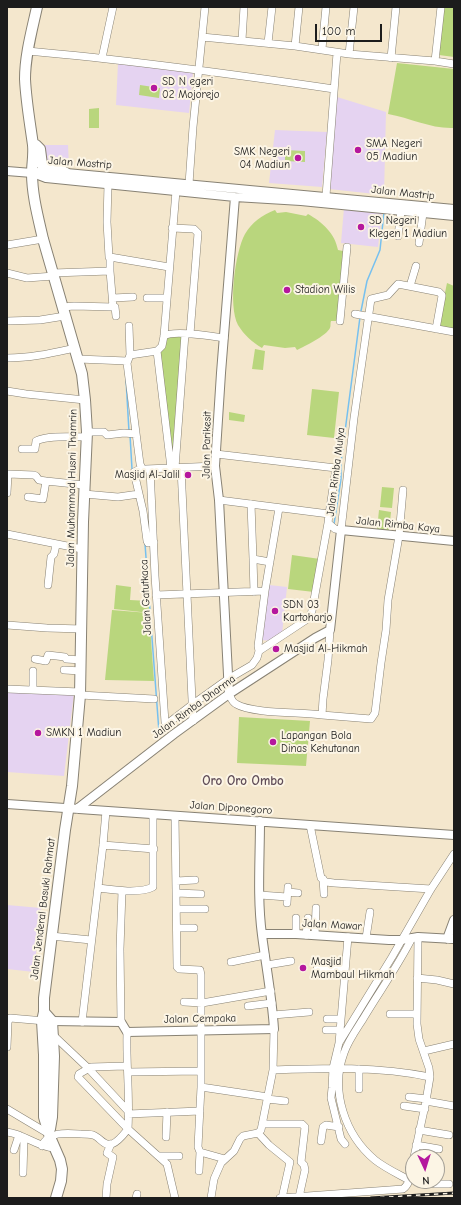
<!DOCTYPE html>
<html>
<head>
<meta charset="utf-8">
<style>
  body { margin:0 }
  #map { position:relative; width:461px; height:1205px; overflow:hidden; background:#f4e7cd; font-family:"Comic Neue",sans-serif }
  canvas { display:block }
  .frame { position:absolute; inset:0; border:8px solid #1c1c1c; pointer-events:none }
  .north { position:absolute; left:405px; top:1149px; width:40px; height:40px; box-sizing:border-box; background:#fcf5e5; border:1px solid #a29e95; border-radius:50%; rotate:176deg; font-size:11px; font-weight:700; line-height:16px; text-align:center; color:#1c1c1c }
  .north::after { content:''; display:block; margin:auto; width:14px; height:18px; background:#b5179e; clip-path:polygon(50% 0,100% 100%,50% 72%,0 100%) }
  .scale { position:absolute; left:315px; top:24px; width:67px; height:18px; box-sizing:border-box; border:2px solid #1c1c1c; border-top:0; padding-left:5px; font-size:12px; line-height:14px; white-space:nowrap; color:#1c1c1c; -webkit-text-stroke:3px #fcf5e5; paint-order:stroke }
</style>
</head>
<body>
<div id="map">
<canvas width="461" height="1205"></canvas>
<div class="frame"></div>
<div class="north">N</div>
<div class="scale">100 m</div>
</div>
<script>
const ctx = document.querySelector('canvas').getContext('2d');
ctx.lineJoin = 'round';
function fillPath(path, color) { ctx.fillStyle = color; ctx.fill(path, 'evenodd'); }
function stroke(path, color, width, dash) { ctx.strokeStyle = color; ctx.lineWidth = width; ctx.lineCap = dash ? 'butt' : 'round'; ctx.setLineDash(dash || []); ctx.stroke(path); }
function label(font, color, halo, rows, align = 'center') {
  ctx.font = font + ' "Comic Neue",sans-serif'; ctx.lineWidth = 4; ctx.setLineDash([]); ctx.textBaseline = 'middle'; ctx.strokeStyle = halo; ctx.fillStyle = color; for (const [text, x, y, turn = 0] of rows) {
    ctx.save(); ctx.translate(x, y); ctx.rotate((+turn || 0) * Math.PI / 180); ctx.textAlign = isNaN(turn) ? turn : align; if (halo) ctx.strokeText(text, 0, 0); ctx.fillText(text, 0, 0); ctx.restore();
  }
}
const built = new Path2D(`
  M118 63 193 72 189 113 116 105Z
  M337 97 386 112 384 195 329 189Z
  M275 130 327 132 322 187 269 183Z
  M41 145H68L69 166 46 165Z
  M344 208 382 211 378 247 341 243Z
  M269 585 287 587 282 634 272 641 261 640Z
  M7 690 74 693 64 776 7 772Z
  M7 905 41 908 34 972 7 969Z`);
const green = new Path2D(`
  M444 7H454V57L439 55Z
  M397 63 454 69V128C431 129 411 118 388 114Z
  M140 85 160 88 159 98 139 95Z
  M99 108V128H89V109Z
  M285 150 305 151V162L285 161Z
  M275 210 277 213 286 212 306 216 308 214C322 222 335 233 338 250L343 251 337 321H331C330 323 331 326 330 328 326 336 305 346 297 350L295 347 285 348 264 345 262 348C252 342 244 335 238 325 228 306 235 252 245 234 252 222 262 215 275 210Z
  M447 283 454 286V330L438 327Z
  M183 335 174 458 171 459 160 353 167 336Z
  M255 349 265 351 263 370 252 369Z
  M312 389 339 392 334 438 307 435Z
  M229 412 245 415 244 422 229 420Z
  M382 487 394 488 392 508 380 507Z
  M379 510 391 512 389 531 377 530Z
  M292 555 320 559 314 592 288 589Z
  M116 585 131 587 130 600 149 601 150 613 114 609Z
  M112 610 149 613 154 681 105 680Z
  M239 717 310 721 306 766 237 763Z`);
const stream = new Path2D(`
  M361 311 367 281 380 250 384 212
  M126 379 129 432
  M130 435 132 469
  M334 524 341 479V462L360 317
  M145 544 159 732`);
const minor = new Path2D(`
  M202 37 295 46 349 54 435 61 454 64
  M242 40 244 7
  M268 43 272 7
  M295 46 299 7
  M322 49 326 7
  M28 51C130 60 232 74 334 89
  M349 54 354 7
  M102 58 113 7
  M391 58 396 7
  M435 61 441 7
  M108 184 107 222 109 257
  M189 184 193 127 205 7
  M326 196 337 53
  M172 228 194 229 198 233 190 334
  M398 236 401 211
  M419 243 423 213
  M7 245 43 239
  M110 271 113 307H115L116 316
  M7 273 27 278 54 276
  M53 273 110 271V257L169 267
  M410 286 416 266
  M113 298 133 297
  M147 298H167
  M63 307 74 306 113 307
  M355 314 454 332
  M7 321 40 320 65 316
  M340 321 347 247
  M129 326 130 355
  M164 336C173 330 211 336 224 338
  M157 351 171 468
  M7 358C31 358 52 353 75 348
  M78 359 127 361
  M7 391 26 394 85 400
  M87 432H104L107 435 124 433 136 434
  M22 449H35L36 441C48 435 72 437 86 437
  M216 454 336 468 329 514
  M142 468 140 464 127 363 130 355 157 351 162 346 164 336 176 191
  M142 468 134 472 143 511 147 541 148 543 154 542
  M175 468 185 334
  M181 468 193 721
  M146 469 215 466
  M150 469 155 576 165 722 167 724 193 704 228 679 252 665 257 658 259 651 309 618 312 611 328 523
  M7 493 8 474 34 475 36 476 39 480 46 481
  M84 494 118 497 139 494
  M28 497 43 499 46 481 84 485
  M219 500 329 514 328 523 335 529 341 530 354 418 371 299 388 295 398 284 439 292 442 295V296L436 329
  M251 504 253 559 270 562
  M7 534 82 549
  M253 559 254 592
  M48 585 51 557 54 554 56 545
  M156 595 265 591
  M7 625 47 628 82 629
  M330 630 328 660 323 699 322 715 371 719 375 713 381 663 386 630 388 600 399 536 403 490
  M259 651 258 646 265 591 279 508
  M35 659 46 661 48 655 65 657 66 659 81 660
  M64 670 81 671
  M7 689 80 692
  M33 690V671
  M229 694C231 698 232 702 236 704 253 714 301 712 322 715
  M80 695 154 699
  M175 816 177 967 179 969 200 970 201 975V1087L198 1147 200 1152 199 1171
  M310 825 321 878 326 882 334 883 431 889
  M103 845 154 849
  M323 879 324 894
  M176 881 195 880
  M98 888C113 890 139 894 153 887V814
  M288 892 298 893
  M176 893 201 894
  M260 895 287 897
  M287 903 288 887
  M177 909H205
  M177 928H194
  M296 934V918
  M306 935 308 918
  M315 935 316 908
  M51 936 91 940
  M366 938 370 912
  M231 962 265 955
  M267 965 291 961
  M317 969H345
  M417 978 437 980 454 984
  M184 1002 202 1003 271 991
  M248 1006 272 1003
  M390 1014H416
  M273 1015 309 1012
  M327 1019H340
  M82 1022 103 845 106 811
  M121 1022 120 949 122 891
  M326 1030H339
  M127 1032C126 1064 130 1096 128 1129
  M52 1034 88 1068 128 1111
  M339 1043 392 957 431 889 454 854
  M7 1047 8 1022 10 1018 45 1021
  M424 1051 454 1044
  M126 1066 91 1067 79 1074 78 1077 128 1129 167 1164 175 1198
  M273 1070C325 1068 378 1066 430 1077
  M128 1072 200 1071
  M201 1087 268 1097
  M359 1089V1069
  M409 1097 427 1099
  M267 1099 285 1101
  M426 1101 454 1106
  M404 1106 425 1109
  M7 1109 49 1134
  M128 1114 200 1111
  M262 1124H302L305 1127 301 1162 304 1165 305 1170 299 1197
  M419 1130 449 1135
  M7 1132C24 1134 37 1147 54 1148
  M258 1133 269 1145 290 1162 282 1198
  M166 1137 167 1112
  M321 1141 323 1127 326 1125 339 1127
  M345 1144 341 1139 331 1098 332 1088 333 1068 339 1043 348 937
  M416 1145 439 1149
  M42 1146C48 1131 67 1133 81 1134 85 1134 89 1134 93 1135 100 1137 104 1147 112 1144 118 1142 124 1134 128 1129
  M14 1150 19 1135
  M200 1152 225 1159
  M160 1156H179
  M414 1157 426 1101 430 1077 429 1068 419 1039 417 1024 418 937
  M23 1173 24 1138
  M409 1180C398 1174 385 1168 375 1160 345 1135 330 1091 344 1053 348 1041 356 1030 363 1019 379 992 398 966 412 938
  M421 1181 435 1184H449
  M106 1198 107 1184 113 1157 107 1153 111 1144
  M136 1198 137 1194
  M211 1198 214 1179 221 1163 234 1151 240 1139 243 1136 258 1133 261 1130 273 1070 274 1029
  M280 1198 403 1189C411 1184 411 1170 413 1161`);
const major = new Path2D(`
  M7 171 32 173 45 171 454 209
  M33 173 46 178 235 197 301 201 454 216
  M229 694 219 500 215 466 221 373 235 197
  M7 804 454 835
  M77 809 174 734 229 694 315 638 330 630 341 530 454 541
  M262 934H296L389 940H401L418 937 454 939
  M447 939 454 920
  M52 1021 121 1022 127 1032 274 1029C272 997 266 966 262 935 257 897 260 859 260 821`);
const highway = new Path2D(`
  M37 7C32 30 25 55 25 79 26 101 30 123 33 145 34 155 32 164 32 173 32 195 38 217 43 239L82 374 85 400 87 432 83 522 80 695 72 786 65 830 44 998V1012L42 1021 44 1055V1117L50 1137 60 1160 62 1169 61 1181 56 1198
  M36 145 40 149 42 165 55 167 66 173
  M44 1012 52 1021 54 1056 52 1117 50 1129`);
const rail = new Path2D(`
  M371 1198 454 1193`);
const markers = [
  [154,88,4,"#b5179e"],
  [358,150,4,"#b5179e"],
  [298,158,4,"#b5179e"],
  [361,227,4,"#b5179e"],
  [287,290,4,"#b5179e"],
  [188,475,4,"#b5179e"],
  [275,611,4,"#b5179e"],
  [276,649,4,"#b5179e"],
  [38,733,4,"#b5179e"],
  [273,742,4,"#b5179e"],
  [303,968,4,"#b5179e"]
];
const poiNames = [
  ["SD N egeri",162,82],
  ["02 Mojorejo",162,95],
  ["SMA Negeri",366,144],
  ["05 Madiun",366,157],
  ["SMK Negeri",290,152,"right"],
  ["04 Madiun",290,165,"right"],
  ["SD Negeri",369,221],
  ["Klegen 1 Madiun",369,234],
  ["Stadion Wilis",295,290],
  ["Masjid Al-Jalil",180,475,"right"],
  ["SDN 03",283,605],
  ["Kartoharjo",283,618],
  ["Masjid Al-Hikmah",284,649],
  ["SMKN 1 Madiun",46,733],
  ["Lapangan Bola",281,736],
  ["Dinas Kehutanan",281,749],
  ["Masjid",311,962],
  ["Mambaul Hikmah",311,975]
];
const streetNames = [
  ["Jalan Mastrip",80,163,4],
  ["Jalan Mastrip",403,193,6],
  ["Jalan Parikesit",207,445,-89],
  ["Jalan Rimba Mulya",336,472,-83],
  ["Jalan Muhammad Husni Thamrin",72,488,-89],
  ["Jalan Rimba Kaya",398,525,6],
  ["Jalan Gatutkaca",146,597,-93],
  ["Jalan Rimba Dharma",194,707,-36],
  ["Jalan Diponegoro",231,808,4],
  ["Jalan Jenderal Basuki Rahmat",43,909,-83],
  ["Jalan Mawar",332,925,3],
  ["Jalan Cempaka",200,1019,-1]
];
const quarterNames = [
  ["Oro Oro Ombo",243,781]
];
fillPath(built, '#e5d3f1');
fillPath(green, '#b9d67d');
stroke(stream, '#76c0ef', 1.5);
stroke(minor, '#888274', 8);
stroke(major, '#888274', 10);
stroke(highway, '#888274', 12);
stroke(minor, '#fff', 7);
stroke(major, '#fff', 8);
stroke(highway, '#fff', 10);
stroke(rail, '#1c1c1c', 3);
stroke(rail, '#fcf5e5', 1.5, [4.5]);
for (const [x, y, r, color] of markers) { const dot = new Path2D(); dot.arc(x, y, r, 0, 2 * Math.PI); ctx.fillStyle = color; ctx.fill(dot); stroke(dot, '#fcf5e5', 1.5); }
label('11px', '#1c1c1c', '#fcf5e5', poiNames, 'left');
label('11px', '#1c1c1c', '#fcf5e5', streetNames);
label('bold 13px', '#604d58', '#fcf5e5', quarterNames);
</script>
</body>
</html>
